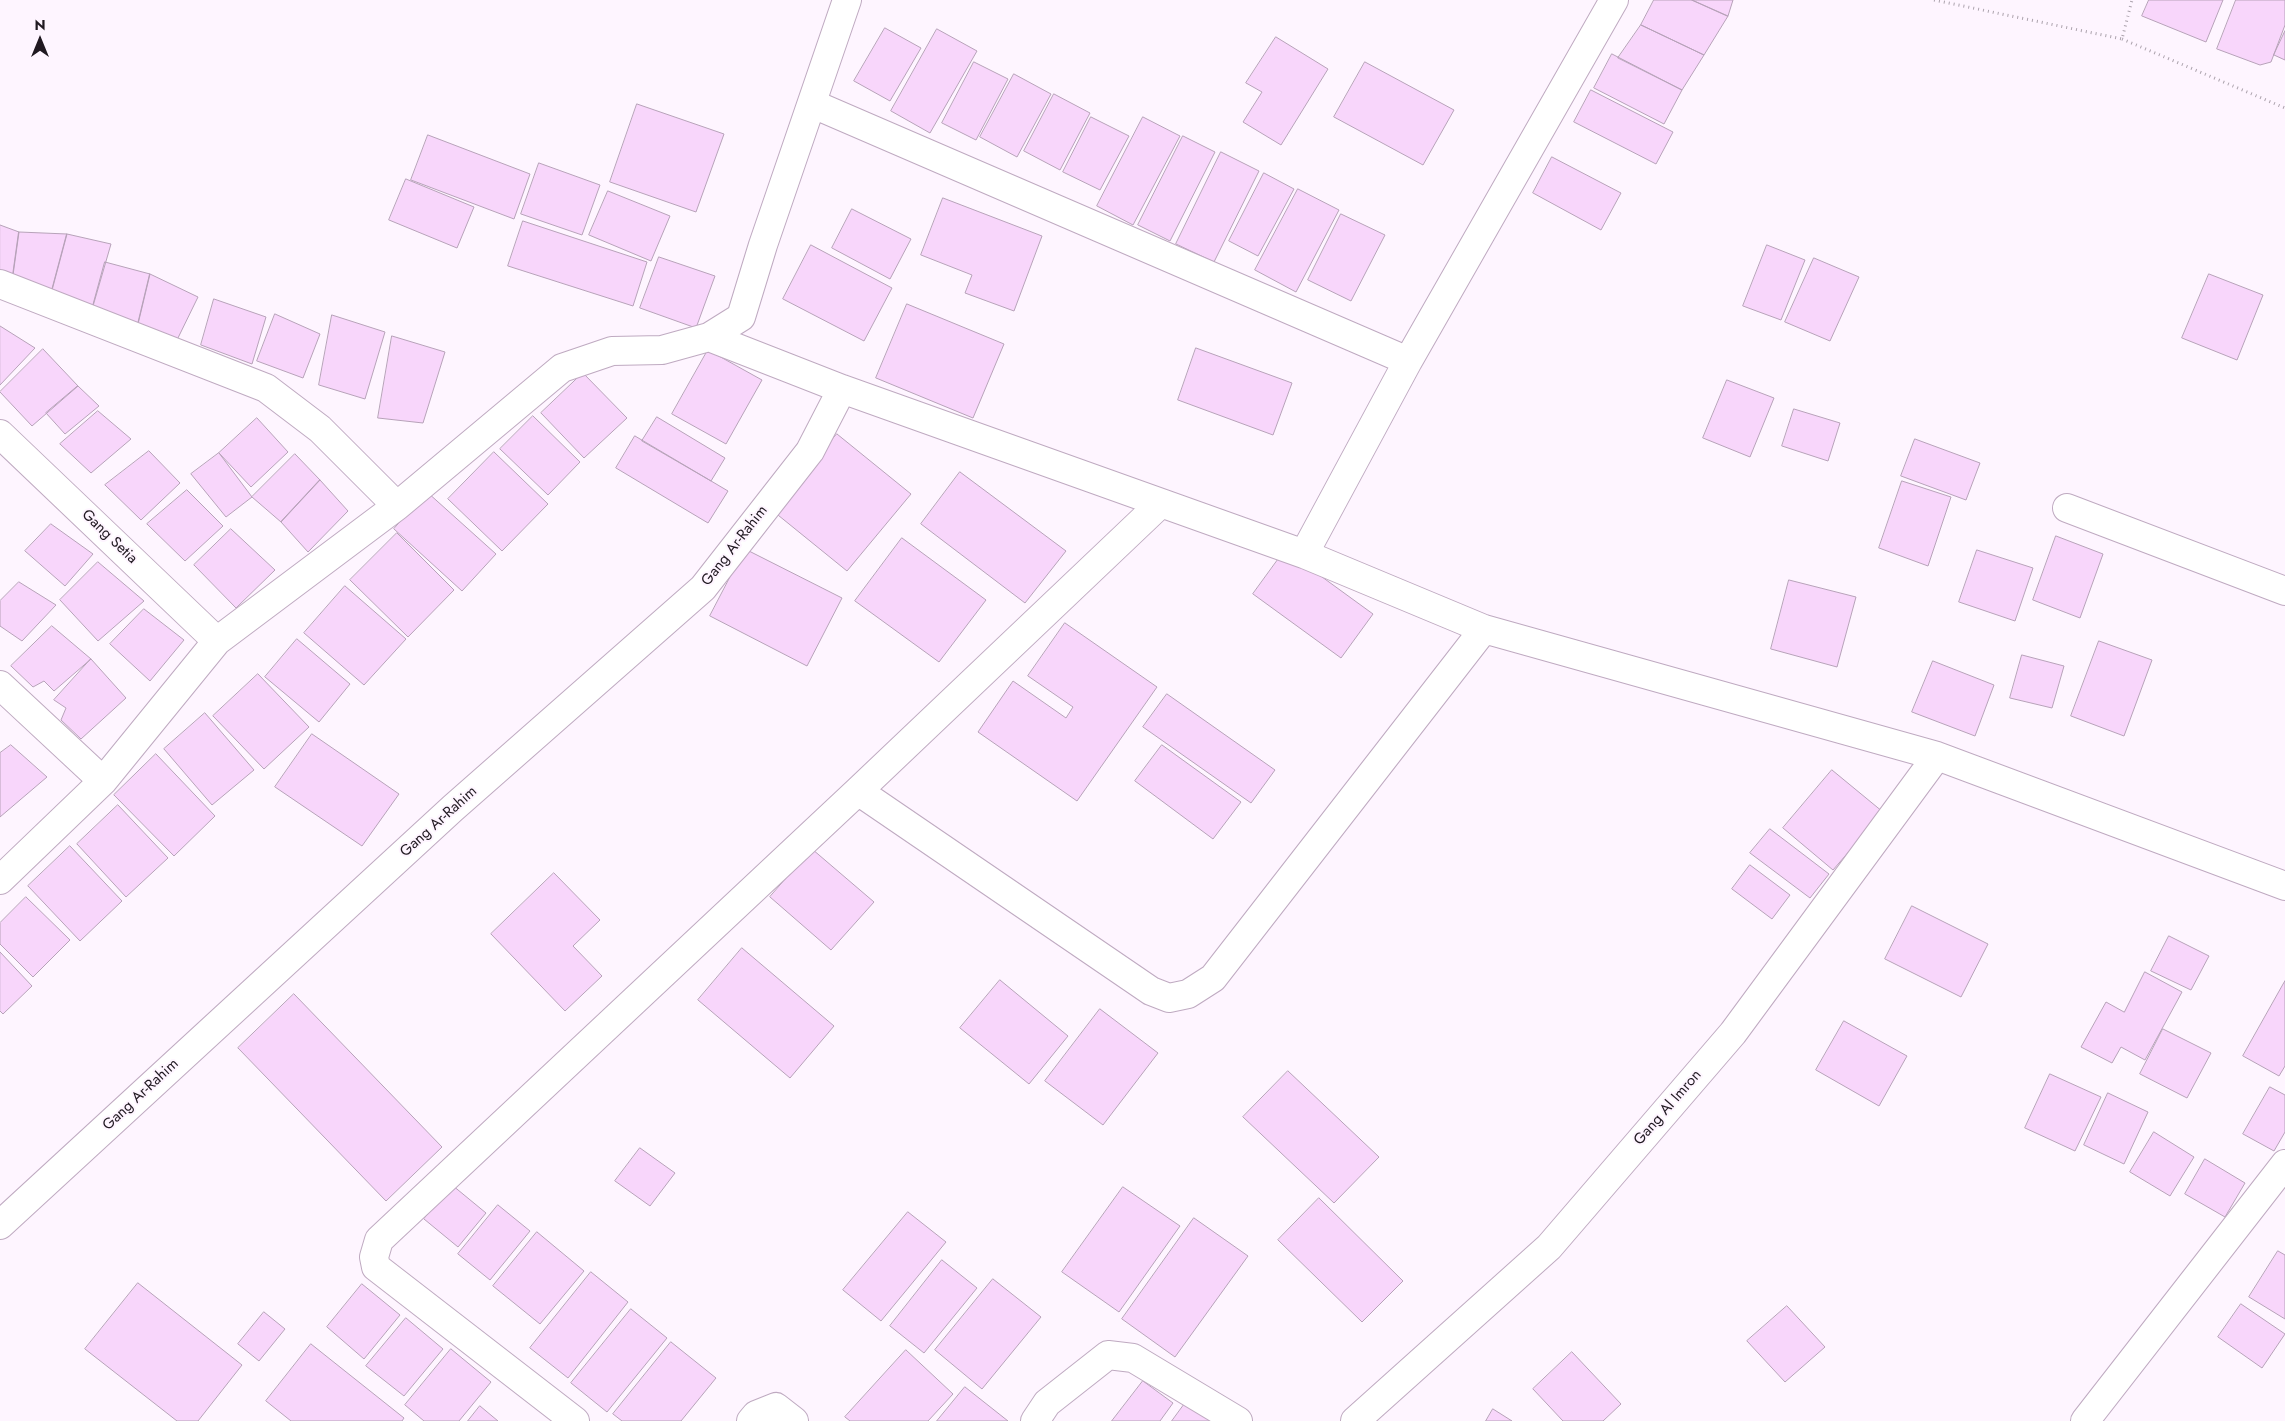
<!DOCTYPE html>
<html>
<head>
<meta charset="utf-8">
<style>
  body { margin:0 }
  #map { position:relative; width:2285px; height:1421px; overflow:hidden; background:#fef5ff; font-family:Jost,sans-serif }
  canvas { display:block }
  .north { position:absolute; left:15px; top:15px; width:50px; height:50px; -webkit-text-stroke:4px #fef5ff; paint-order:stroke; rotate:0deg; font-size:14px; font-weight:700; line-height:20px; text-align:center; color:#201921 }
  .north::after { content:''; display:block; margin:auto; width:18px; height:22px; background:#201921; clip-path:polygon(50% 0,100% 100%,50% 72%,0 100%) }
</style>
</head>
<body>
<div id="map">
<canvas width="2285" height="1421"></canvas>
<div class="north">N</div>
</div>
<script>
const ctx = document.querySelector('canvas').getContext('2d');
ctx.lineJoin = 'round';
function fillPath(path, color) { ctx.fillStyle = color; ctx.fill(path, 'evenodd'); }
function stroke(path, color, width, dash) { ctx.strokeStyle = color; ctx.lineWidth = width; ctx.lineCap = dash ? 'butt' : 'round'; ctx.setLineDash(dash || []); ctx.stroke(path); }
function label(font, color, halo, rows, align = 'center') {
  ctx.font = font + ' Jost,sans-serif'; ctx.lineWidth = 4; ctx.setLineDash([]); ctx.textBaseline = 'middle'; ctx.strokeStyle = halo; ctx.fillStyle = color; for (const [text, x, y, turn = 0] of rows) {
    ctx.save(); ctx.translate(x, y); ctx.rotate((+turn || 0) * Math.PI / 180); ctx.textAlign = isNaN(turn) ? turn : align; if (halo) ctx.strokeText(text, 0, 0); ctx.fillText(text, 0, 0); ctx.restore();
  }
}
const building = new Path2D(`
  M1654 0H1692L1728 16 1704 55 1641 25Z
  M1692 0H1733L1728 16Z
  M2149 0H2223L2206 42 2142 16Z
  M2236 0H2285V25L2271 62 2260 65 2217 49Z
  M1641 25 1704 55 1682 90 1618 58Z
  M885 28 921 48 890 101 854 81Z
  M937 29 977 51 930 133 891 111Z
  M2285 31V60L2274 55Z
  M1276 37 1328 69 1281 145 1243 122 1262 92 1246 83Z
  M1612 54 1682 90 1664 124 1594 88Z
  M974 62 1008 79 976 140 942 123Z
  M1365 62 1454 110 1423 165 1334 117Z
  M1014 74 1051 94 1017 157 980 137Z
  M1591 90 1673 132 1656 164 1574 122Z
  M1054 94 1090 113 1060 170 1024 151Z
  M637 104 724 134 696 212 610 182Z
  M1091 117 1129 136 1100 190 1063 172Z
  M1143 117 1180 136 1133 225 1097 206Z
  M428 135 530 174 514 219 411 180Z
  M1183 136 1215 152 1170 241 1138 225Z
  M1221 152 1259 171 1214 262 1176 244Z
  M1552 157 1621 193 1601 230 1533 193Z
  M539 163 600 185 582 235 521 214Z
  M1264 173 1294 189 1258 256 1229 241Z
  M406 179 474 207 457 248 389 220Z
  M1298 189 1339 210 1296 292 1255 270Z
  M608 191 670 216 651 261 589 235Z
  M943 198 1042 236 1014 311 965 293 972 275 921 255Z
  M852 209 911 239 890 279 832 248Z
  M1341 214 1385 235 1351 301 1308 280Z
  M523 221 647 262 633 306 508 266Z
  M0 225 19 232 13 275 0 274Z
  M19 232 67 234 51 294 13 275Z
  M67 234 111 244 93 306 51 294Z
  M811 245 892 288 864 341 783 299Z
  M1767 245 1805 260 1781 320 1743 306Z
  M659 257 715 276 696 328 640 308Z
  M1814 258 1859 277 1830 341 1785 322Z
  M105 262 150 274 138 324 93 306Z
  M150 274 198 297 176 342 138 324Z
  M2209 274 2263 295 2237 360 2182 338Z
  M214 299 266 317 252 364 201 345Z
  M907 304 1004 344 973 418 876 378Z
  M275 314 320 334 303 378 257 361Z
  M332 315 385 332 365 399 319 385Z
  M0 326 35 348 0 385Z
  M392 336 445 352 423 423 378 418Z
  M1196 348 1292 383 1273 435 1178 400Z
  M43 349 78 386 32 426 0 392Z
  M708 350 762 380 726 444 672 414Z
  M583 373 627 418 584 458 541 413Z
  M1727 380 1774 398 1750 457 1703 438Z
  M78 386 99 406 65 434 46 413Z
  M1794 409 1840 423 1828 461 1782 446Z
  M98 411 131 439 91 473 60 444Z
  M533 416 580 462 548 495 500 449Z
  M657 417 725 458 711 481 642 441Z
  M257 418 288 452 251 487 219 453Z
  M837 434 911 494 847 571 773 511Z
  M635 436 728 491 708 523 616 468Z
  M1915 439 1980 463 1966 500 1901 476Z
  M149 451 180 483 141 520 105 485Z
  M494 452 548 504 502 551 448 499Z
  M219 453 252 497 226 517 191 474Z
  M295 454 320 480 281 522 252 497Z
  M960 472 1066 551 1025 603 921 524Z
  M320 480 348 511 308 552 281 522Z
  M1902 481 1951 497 1928 566 1879 548Z
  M187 490 223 526 185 561 147 524Z
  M427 492 496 554 462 591 394 529Z
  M51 524 93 554 65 586 25 551Z
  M231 529 275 570 236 608 194 565Z
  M397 533 454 590 408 637 350 580Z
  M2056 536 2103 554 2080 618 2033 600Z
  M902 538 986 600 939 662 855 601Z
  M745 549 842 598 807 666 710 616Z
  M1285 550 1373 614 1341 658 1253 594Z
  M1977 550 2033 568 2015 621 1959 602Z
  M98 562 144 601 98 641 60 600Z
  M1789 580 1856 597 1837 667 1771 649Z
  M19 582 56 605 22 641 0 626V601Z
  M345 586 406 639 364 685 304 633Z
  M144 609 184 640 150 681 110 644Z
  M1065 623 1157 687 1077 801 978 732 1013 681 1066 718 1073 707 1028 676Z
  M52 626 91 659 54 691 44 681 33 687 11 666Z
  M297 639 350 684 319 722 265 677Z
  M2099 641 2152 660 2124 736 2071 716Z
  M2022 655 2064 666 2052 708 2010 698Z
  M91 659 126 698 81 739 61 720 66 708 54 700Z
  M1933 661 1994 685 1975 736 1912 712Z
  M258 674 309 727 264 769 213 716Z
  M1167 694 1275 770 1251 803 1143 727Z
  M205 713 254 770 212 805 164 749Z
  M312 734 399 794 362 846 275 787Z
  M11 745 47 777 0 817V753Z
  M1162 745 1241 802 1213 839 1135 781Z
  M156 754 215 816 174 856 114 795Z
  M1832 770 1883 812 1833 870 1783 828Z
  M118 805 168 858 126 897 77 844Z
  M1770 829 1829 874 1810 898 1750 853Z
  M70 846 122 901 80 941 28 886Z
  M812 849 874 902 831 950 770 897Z
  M1750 865 1790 895 1772 919 1732 889Z
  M554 873 600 920 573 946 602 976 565 1011 491 934Z
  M26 897 70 940 33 977 0 944V923Z
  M1912 906 1988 944 1961 997 1885 959Z
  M2169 936 2209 956 2191 990 2151 971Z
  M742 948 834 1026 790 1078 698 1000Z
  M0 952 32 986 3 1014 0 1011Z
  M2145 972 2182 992 2145 1060 2121 1047 2112 1063 2081 1047 2106 1002 2124 1012Z
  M1000 980 1068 1036 1029 1084 960 1028Z
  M2285 981V1066L2279 1076 2243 1056Z
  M294 994 442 1147 386 1201 238 1048Z
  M1100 1009 1158 1053 1103 1125 1045 1081Z
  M1844 1021 1907 1056 1879 1106 1816 1070Z
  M2163 1029 2211 1053 2187 1098 2140 1074Z
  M1288 1071 1379 1157 1334 1203 1243 1117Z
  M2050 1074 2101 1097 2075 1151 2025 1128Z
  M2270 1087 2285 1095V1132L2274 1151 2243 1134Z
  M2108 1093 2148 1112 2124 1164 2084 1145Z
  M2154 1132 2194 1157 2170 1196 2130 1172Z
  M640 1148 675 1173 650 1206 615 1181Z
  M2205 1159 2245 1183 2225 1217 2185 1194Z
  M452 1185 486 1213 458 1247 424 1219Z
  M1123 1187 1180 1226 1119 1312 1062 1272Z
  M1319 1198 1403 1281 1362 1322 1278 1240Z
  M498 1205 530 1231 490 1280 458 1254Z
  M908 1212 946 1242 881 1321 843 1290Z
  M1194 1218 1248 1256 1175 1357 1122 1319Z
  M537 1232 584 1271 540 1324 493 1286Z
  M2278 1251 2285 1255V1319L2249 1297Z
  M942 1260 977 1288 924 1353 890 1326Z
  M591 1272 628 1302 568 1378 530 1348Z
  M993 1279 1041 1317 982 1389 935 1350Z
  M138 1283 242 1365 198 1421H177L85 1349Z
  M362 1284 400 1315 364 1359 327 1327Z
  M2241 1304 2285 1334 2262 1368 2218 1337Z
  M1787 1306 1825 1347 1785 1382 1747 1341Z
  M631 1309 667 1338 607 1412 571 1383Z
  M264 1312 285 1329 259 1361 238 1344Z
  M406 1318 443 1349 404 1396 366 1366Z
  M671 1342 716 1378 681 1421H622L613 1414Z
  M311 1344 404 1418 402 1421H291L266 1401Z
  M451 1349 491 1382 459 1421H424L405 1405Z
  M906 1350 953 1394 928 1421H850L845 1417Z
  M1572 1352 1621 1404 1603 1421H1563L1533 1389Z
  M1143 1381 1173 1403 1160 1421H1112Z
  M965 1387 1008 1421H937Z
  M1186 1402 1212 1421H1172Z
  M480 1406 498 1421H468Z
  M1493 1409 1512 1421H1486Z`);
const path = new Path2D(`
  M1934 0 2122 39 2132 0
  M2122 39 2285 108`);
const street = new Path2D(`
  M813 104 1408 361
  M0 284 266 388 320 429 397 506
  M709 337 842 389 1304 554 1484 629 1937 756 2285 886
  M0 434 217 641
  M2067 508 2285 591
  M1304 554 1408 361 1614 0
  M0 685 103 781
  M858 791 1151 991 1169 998 1188 994 1213 978 1484 629
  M0 880 103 781 217 641 397 506 562 368 612 351 662 350 709 337 741 317 763 245 847 0
  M0 1225 453 808 703 588 810 451 842 389
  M575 1421 376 1267 374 1257 379 1240 858 791 1160 504
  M751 1421 756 1415 776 1407 794 1421
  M1035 1421 1047 1403 1108 1355 1133 1358 1238 1421
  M1355 1421 1549 1247 1733 1033 1937 756
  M2085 1421 2285 1164`);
const streetNames = [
  ["Gang Setia",109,537,44],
  ["Gang Ar-Rahim",735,546,-52],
  ["Gang Ar-Rahim",439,822,-42],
  ["Gang Ar-Rahim",141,1095,-43],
  ["Gang Al Imron",1668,1108,-49]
];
fillPath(building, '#f8d6fb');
stroke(building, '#b7a2b9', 1);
stroke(street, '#bfaac1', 30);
stroke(path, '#aca3ad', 3, [1, 4]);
stroke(street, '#fff', 28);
label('15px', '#201921', '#fef5ff', streetNames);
</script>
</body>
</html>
